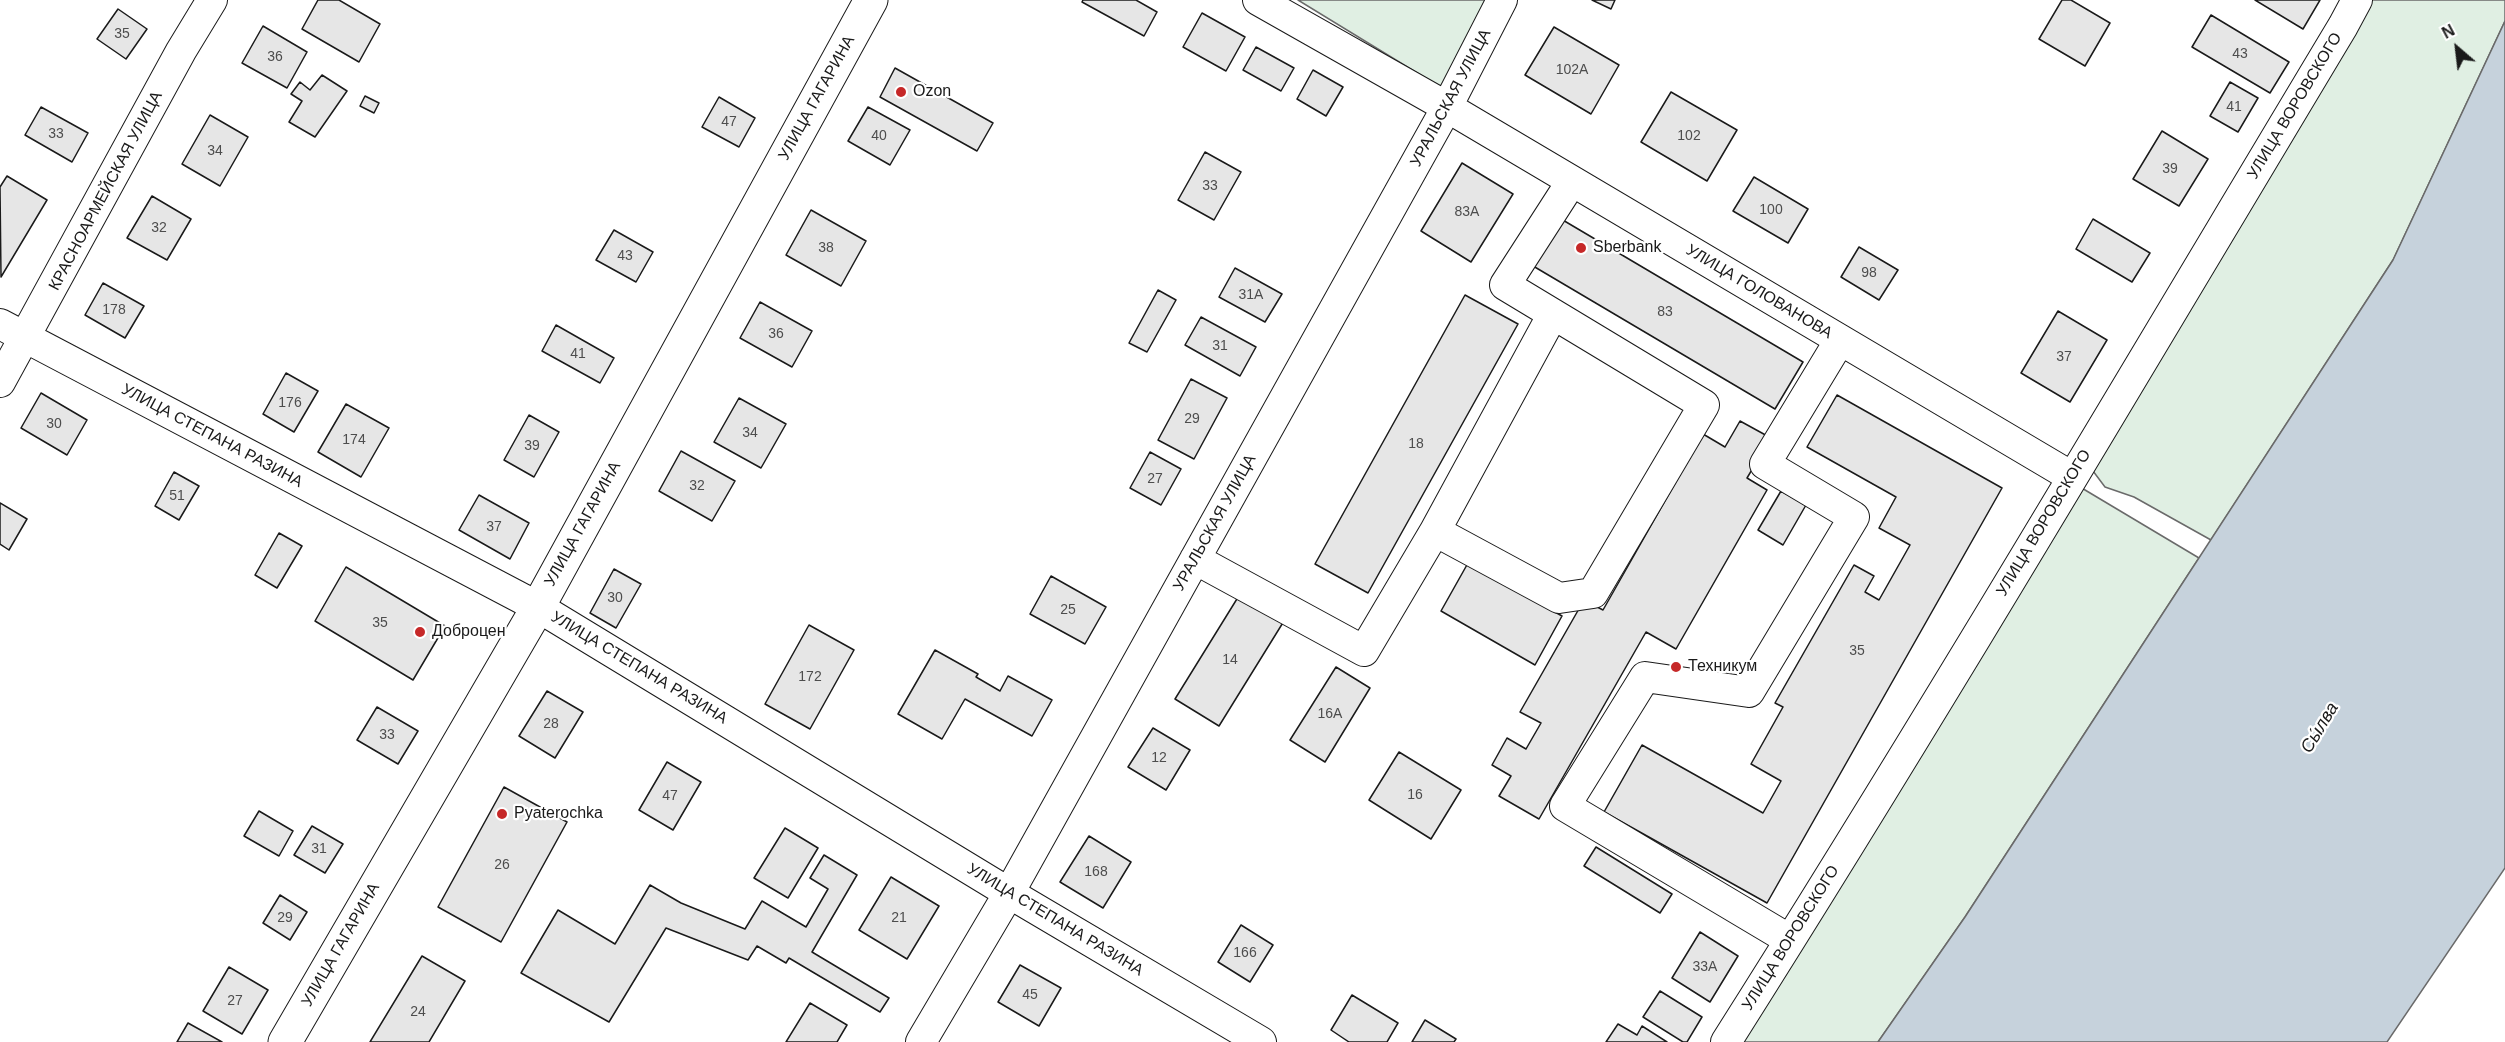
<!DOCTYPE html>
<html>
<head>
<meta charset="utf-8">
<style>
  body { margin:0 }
  #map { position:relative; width:2505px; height:1042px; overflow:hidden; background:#fff; font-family:Helvetica,sans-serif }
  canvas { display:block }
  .north { position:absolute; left:2427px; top:18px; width:60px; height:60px; -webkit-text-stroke:4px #fff; paint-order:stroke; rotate:332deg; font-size:16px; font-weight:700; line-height:24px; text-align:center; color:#1a1a1a }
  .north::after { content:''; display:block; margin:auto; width:21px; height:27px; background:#1a1a1a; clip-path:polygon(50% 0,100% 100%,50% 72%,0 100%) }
</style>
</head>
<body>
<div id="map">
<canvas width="2505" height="1042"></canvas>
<div class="north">N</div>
</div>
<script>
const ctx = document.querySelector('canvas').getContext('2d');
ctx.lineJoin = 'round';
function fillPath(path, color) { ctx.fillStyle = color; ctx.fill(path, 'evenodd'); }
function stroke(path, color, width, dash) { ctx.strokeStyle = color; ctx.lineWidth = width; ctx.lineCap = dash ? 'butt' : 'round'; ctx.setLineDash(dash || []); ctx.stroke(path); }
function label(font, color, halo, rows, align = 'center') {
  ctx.font = font + ' Helvetica,sans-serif'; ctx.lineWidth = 4.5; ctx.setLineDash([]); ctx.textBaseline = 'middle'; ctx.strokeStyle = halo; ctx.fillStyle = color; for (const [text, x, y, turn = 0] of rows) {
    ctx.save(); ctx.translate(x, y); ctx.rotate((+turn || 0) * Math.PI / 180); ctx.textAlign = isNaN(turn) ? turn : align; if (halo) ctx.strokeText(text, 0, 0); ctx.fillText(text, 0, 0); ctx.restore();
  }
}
const green = new Path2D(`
  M1298 0H1490L1445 90Z
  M2357 0H2505V21L2393 260 2211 540 2134 497 2105 487 2090 467Z
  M2075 484 2199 558 1965 917 1878 1042H1740Z`);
const water = new Path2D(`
  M2505 21V868L2387 1042H1878L1965 917 2393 260Z`);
const building = new Path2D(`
  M318 0H339L380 24 359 62 302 29Z
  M1083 0H1136L1157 12 1144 36 1082 2Z
  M1592 0H1615L1611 9Z
  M2062 0H2071L2110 23 2085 66 2039 39Z
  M2255 0H2320L2303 29Z
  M118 9 147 29 126 59 97 39Z
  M1202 13 1245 37 1226 71 1183 47Z
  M2211 15 2289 62 2270 93 2192 47Z
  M263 26 307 52 287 88 242 63Z
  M1554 27 1619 65 1591 114 1525 75Z
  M1256 47 1294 68 1281 91 1243 70Z
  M895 68 993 123 977 151 880 97Z
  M1313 70 1343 87 1326 116 1297 99Z
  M322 75 347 91 315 137 289 122 302 101 291 94 300 82 310 90Z
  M2230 82 2258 98 2238 132 2210 116Z
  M1671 92 1737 130 1707 181 1641 142Z
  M365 96 379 103 374 113 360 106Z
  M719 97 755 118 739 147 702 127Z
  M41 107 88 133 72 162 25 135Z
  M868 107 910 130 890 165 848 141Z
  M210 115 248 137 220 186 182 164Z
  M2162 131 2208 159 2179 206 2133 179Z
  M1205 152 1241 172 1214 220 1178 200Z
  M1462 163 1513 194 1471 262 1421 231Z
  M7 176 47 200 1 277 0 187Z
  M1754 177 1808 209 1788 243 1733 211Z
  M152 196 191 219 167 260 127 238Z
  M811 210 866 241 841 286 786 255Z
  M1556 216 1803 362 1775 409 1528 263Z
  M2093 219 2150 253 2132 282 2076 249Z
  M614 230 653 252 636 282 596 260Z
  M1859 247 1898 270 1879 300 1841 277Z
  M1235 268 1282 294 1265 322 1219 297Z
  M103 283 144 306 125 338 85 315Z
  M1158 290 1176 300 1147 352 1129 343Z
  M1465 295 1518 324 1368 593 1315 564Z
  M760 302 812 331 792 367 740 338Z
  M2058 311 2107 340 2070 402 2021 373Z
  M1201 317 1256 347 1240 376 1185 345Z
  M556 325 614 358 600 383 542 351Z
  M286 373 318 391 294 432 263 414Z
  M1191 379 1227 398 1194 459 1158 440Z
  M41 393 87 420 67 455 21 428Z
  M1837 395 2002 488 1767 903 1604 812 1642 745 1763 813 1781 781 1751 764 1783 707 1775 703 1854 565 1874 576 1865 592 1879 600 1910 545 1879 528 1896 497 1807 447Z
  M739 398 786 424 761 468 714 442Z
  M346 404 389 428 361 477 318 452Z
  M529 415 559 432 534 477 504 460Z
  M1740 421 1771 438 1747 478 1767 490 1676 649 1646 632 1539 819 1499 796 1511 776 1492 765 1507 738 1526 749 1541 723 1520 712 1584 600 1603 610 1703 434 1725 447Z
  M681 451 735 481 712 521 659 491Z
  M1150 452 1181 469 1161 505 1130 488Z
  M174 472 199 486 179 520 155 506Z
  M1781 491 1806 505 1783 545 1758 530Z
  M479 495 529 523 510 559 459 530Z
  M0 503 27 519 9 550 0 544Z
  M279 533 302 546 277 588 255 575Z
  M1468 563 1562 616 1535 665 1441 611Z
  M346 567 445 626 413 680 315 621Z
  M614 569 641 584 616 628 590 613Z
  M1051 576 1106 607 1085 644 1030 614Z
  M1240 594 1284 621 1219 726 1175 699Z
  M809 625 854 650 810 729 765 704Z
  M935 650 978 674 976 677 1000 691 1008 676 1052 700 1032 736 965 699 942 739 898 714Z
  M1336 667 1370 688 1325 762 1290 740Z
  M547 691 583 712 555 758 519 736Z
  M377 707 418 731 398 764 357 740Z
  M1153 728 1190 750 1166 790 1128 767Z
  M1399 752 1461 790 1431 839 1369 800Z
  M667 762 701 782 673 830 639 810Z
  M504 787 567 822 501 942 438 907Z
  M259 811 293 831 279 856 244 836Z
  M312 826 343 844 325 873 294 855Z
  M785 828 818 848 788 898 754 878Z
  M1089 836 1131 862 1103 908 1060 882Z
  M1596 847 1672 894 1660 913 1584 866Z
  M824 855 857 875 812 952 889 998 880 1012 789 958 786 963 757 946 748 960 666 928 609 1022 521 973 558 910 615 944 650 885 681 903 745 929 762 901 806 927 828 889 810 878Z
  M891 877 939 906 907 959 859 930Z
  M280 895 307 912 290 940 263 923Z
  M1241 925 1273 945 1250 982 1218 962Z
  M1700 932 1738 956 1710 1002 1672 978Z
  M422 956 465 981 429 1042H370Z
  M1020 965 1061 988 1039 1026 998 1002Z
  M229 967 268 990 242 1034 203 1011Z
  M1660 991 1702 1017 1687 1042H1683L1643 1017Z
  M1352 995 1398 1023 1387 1042H1349L1331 1030Z
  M810 1003 847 1025 837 1042H786Z
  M1425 1020 1456 1039 1454 1042H1412Z
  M188 1023 222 1042H177Z
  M1618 1024 1637 1035 1642 1026 1667 1042H1606Z`);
const minor = new Path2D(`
  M1258 0 1447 107 2072 477
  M0 324 538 607 1009 893 1261 1042
  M0 382 181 51 212 0
  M1435 531 1553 314
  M1195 559 1364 651 1435 531 1559 598 1593 593 1704 405 1505 285 1572 181
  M1790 940 1565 806 1645 677 1749 692 1854 517 1765 464 1840 340
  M921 1042 1009 893 1447 107 1502 0
  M1726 1042C1938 707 2139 366 2343 26L2357 0`);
const major = new Path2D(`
  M285 1042 538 607 871 0`);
const markers = [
  [901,92,6,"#c62828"],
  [1581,248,6,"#c62828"],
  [420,632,6,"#c62828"],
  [1676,667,6,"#c62828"],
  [502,814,6,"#c62828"]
];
const numberNames = [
  ["35",122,34],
  ["43",2240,54],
  ["36",275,57],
  ["102А",1572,70],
  ["41",2234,107],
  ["47",729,122],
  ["33",56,134],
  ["40",879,136],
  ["102",1689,136],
  ["34",215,151],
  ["39",2170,169],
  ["33",1210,186],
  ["100",1771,210],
  ["83А",1467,212],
  ["32",159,228],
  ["38",826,248],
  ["43",625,256],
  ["98",1869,273],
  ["31А",1251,295],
  ["178",114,310],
  ["83",1665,312],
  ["36",776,334],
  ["31",1220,346],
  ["41",578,354],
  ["37",2064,357],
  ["176",290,403],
  ["29",1192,419],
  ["30",54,424],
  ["34",750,433],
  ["174",354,440],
  ["18",1416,444],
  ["39",532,446],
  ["27",1155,479],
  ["32",697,486],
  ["51",177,496],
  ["37",494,527],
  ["30",615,598],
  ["25",1068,610],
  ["35",380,623],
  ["35",1857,651],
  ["14",1230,660],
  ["172",810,677],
  ["16А",1330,714],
  ["28",551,724],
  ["33",387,735],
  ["12",1159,758],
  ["16",1415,795],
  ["47",670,796],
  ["31",319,849],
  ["26",502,865],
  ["168",1096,872],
  ["29",285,918],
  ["21",899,918],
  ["166",1245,953],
  ["33А",1705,967],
  ["45",1030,995],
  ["27",235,1001],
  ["24",418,1012]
];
const poiNames = [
  ["Ozon",913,92],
  ["Sberbank",1593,248],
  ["Доброцен",432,632],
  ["Техникум",1688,667],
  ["Pyaterochka",514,814]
];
const streetNames = [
  ["УЛИЦА ГАГАРИНА",817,98,-61],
  ["УРАЛЬСКАЯ УЛИЦА",1451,98,-62],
  ["УЛИЦА ВОРОВСКОГО",2295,106,-59],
  ["КРАСНОАРМЕЙСКАЯ УЛИЦА",106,191,-62],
  ["УЛИЦА ГОЛОВАНОВА",1759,292,31],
  ["УЛИЦА СТЕПАНА РАЗИНА",212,436,28],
  ["УРАЛЬСКАЯ УЛИЦА",1215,523,-61],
  ["УЛИЦА ВОРОВСКОГО",2044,523,-59],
  ["УЛИЦА ГАГАРИНА",583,524,-61],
  ["УЛИЦА СТЕПАНА РАЗИНА",639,668,31],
  ["УЛИЦА СТЕПАНА РАЗИНА",1055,920,31],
  ["УЛИЦА ВОРОВСКОГО",1791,938,-58],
  ["УЛИЦА ГАГАРИНА",341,945,-60]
];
const waterNames = [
  ["Сы́лва",2320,728,-59]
];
fillPath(green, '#e0efe3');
stroke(green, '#6a6a6a', 1.5);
fillPath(water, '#c6d2dc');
stroke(water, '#6a6a6a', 1.5);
fillPath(building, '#e6e6e6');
stroke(building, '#1a1a1a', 1.5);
stroke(minor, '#1a1a1a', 32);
stroke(major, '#1a1a1a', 35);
stroke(minor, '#fff', 30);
stroke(major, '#fff', 33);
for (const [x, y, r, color] of markers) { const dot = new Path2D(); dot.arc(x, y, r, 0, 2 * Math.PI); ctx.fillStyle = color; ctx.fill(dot); stroke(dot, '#fff', 2); }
label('14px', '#4d4d4d', null, numberNames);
label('16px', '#1a1a1a', '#fff', poiNames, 'left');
label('16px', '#1a1a1a', '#fff', streetNames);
label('italic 18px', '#1a1a1a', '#fff', waterNames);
</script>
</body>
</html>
